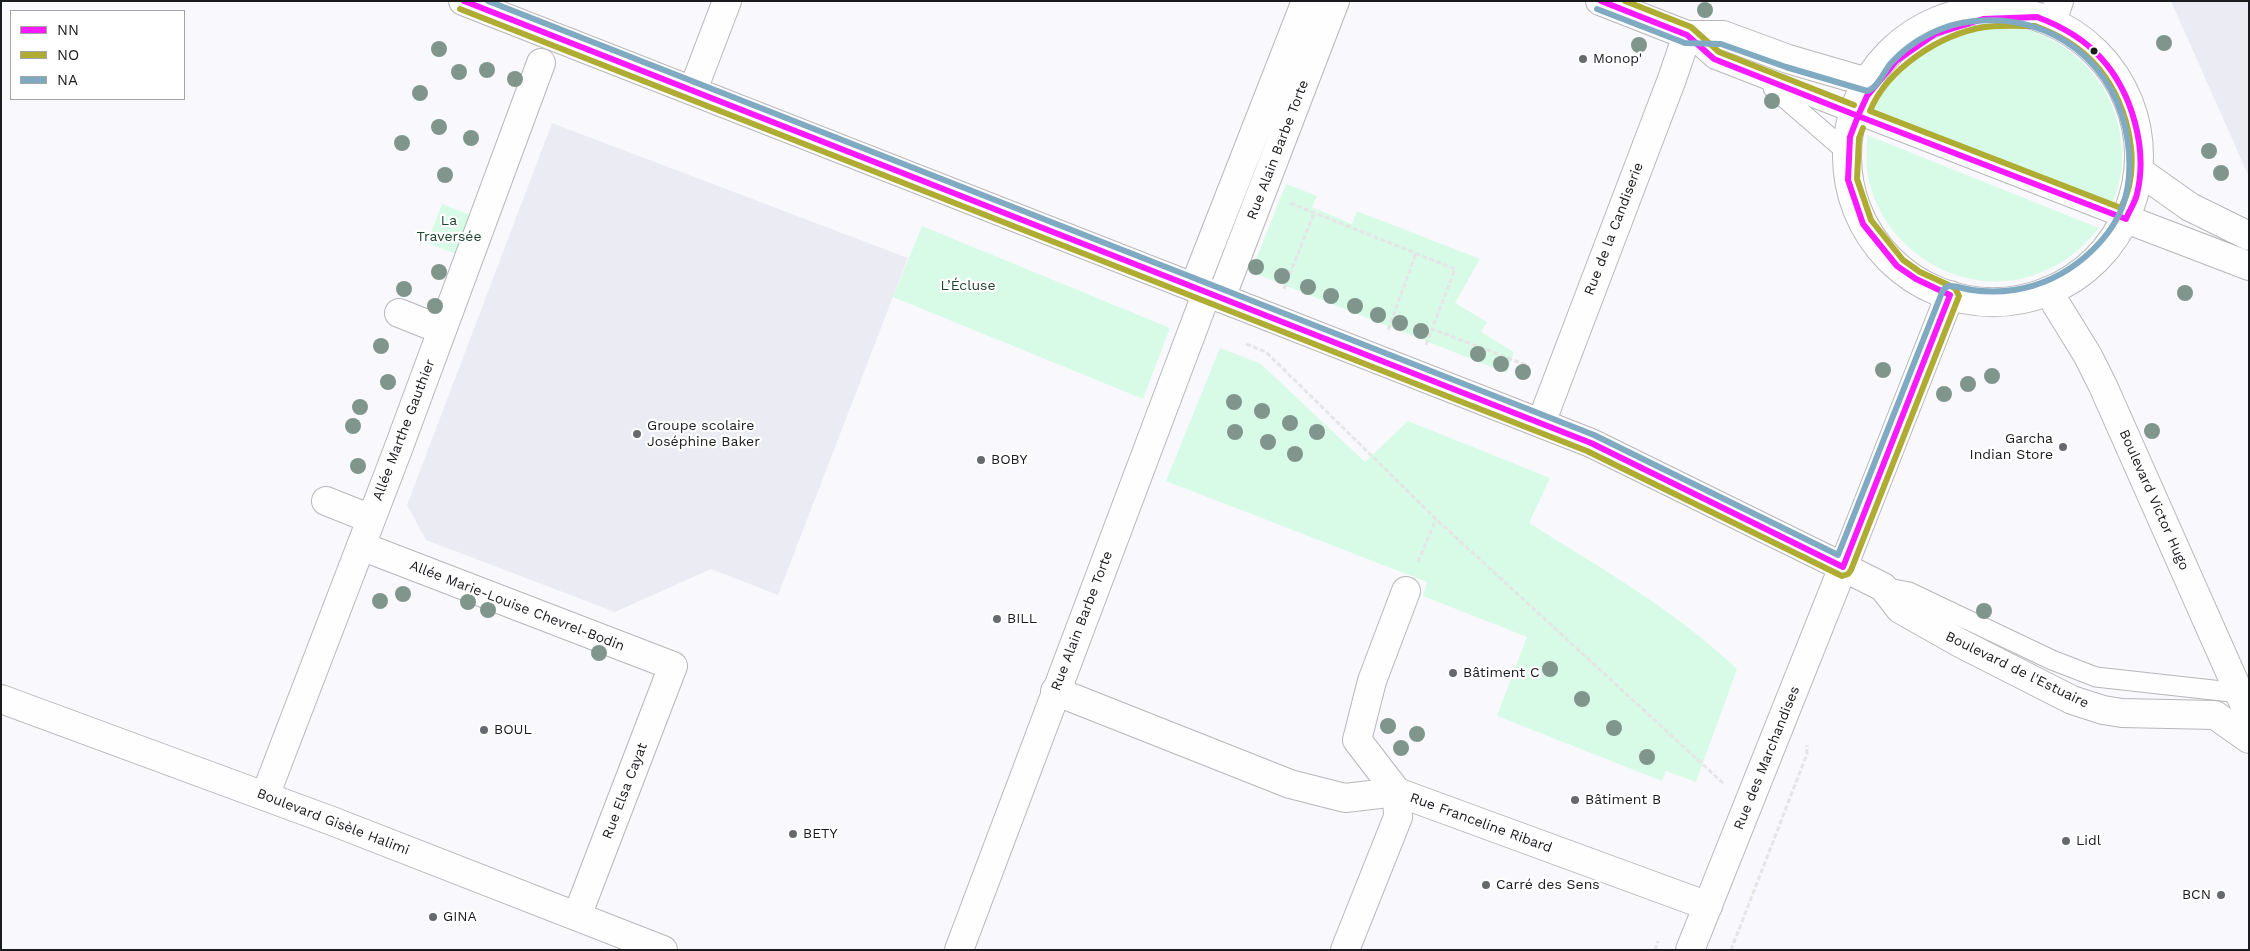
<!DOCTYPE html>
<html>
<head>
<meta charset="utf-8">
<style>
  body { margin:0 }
  #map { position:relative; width:2250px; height:951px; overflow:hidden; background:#f9f9fd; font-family:"Work Sans",sans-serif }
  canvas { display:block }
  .frame { position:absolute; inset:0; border:2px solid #1a1b1e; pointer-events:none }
  .legend { position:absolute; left:10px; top:10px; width:175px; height:90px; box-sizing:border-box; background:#fff; border:1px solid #a3a4a5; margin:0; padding:6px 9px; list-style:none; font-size:15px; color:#1a1b1e }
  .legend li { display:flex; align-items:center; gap:10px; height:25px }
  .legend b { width:25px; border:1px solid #a3a4a5 }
</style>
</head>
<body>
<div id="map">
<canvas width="2250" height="951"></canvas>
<div class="frame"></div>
<ul class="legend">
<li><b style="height:6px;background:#f91aff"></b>NN</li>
<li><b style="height:6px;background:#afac33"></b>NO</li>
<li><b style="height:6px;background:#7faac2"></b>NA</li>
</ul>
</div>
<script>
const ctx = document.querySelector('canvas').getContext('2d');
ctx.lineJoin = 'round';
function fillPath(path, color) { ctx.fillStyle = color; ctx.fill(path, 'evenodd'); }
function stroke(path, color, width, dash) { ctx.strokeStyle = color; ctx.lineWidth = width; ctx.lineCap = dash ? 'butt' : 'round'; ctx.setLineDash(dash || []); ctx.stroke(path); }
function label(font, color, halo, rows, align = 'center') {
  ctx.font = font + ' "Work Sans",sans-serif'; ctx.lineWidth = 4.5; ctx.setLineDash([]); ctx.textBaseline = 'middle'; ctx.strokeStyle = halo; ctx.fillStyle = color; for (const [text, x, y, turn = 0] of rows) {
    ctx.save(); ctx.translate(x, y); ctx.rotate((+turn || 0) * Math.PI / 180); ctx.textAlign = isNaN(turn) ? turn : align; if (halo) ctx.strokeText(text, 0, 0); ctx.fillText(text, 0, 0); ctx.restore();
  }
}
const built = new Path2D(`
  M2171 1H2249V177Z
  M552 123 908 258 778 595 711 569 615 612 426 540 407 505Z`);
const green = new Path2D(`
  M1982 26C1998 26 2015 26 2031 31 2087 50 2123 100 2122 159 2122 175 2117 191 2111 207L1873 112C1896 60 1926 37 1982 26Z
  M1867 135 2099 228C2083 247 2066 263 2042 272 1971 302 1890 257 1870 185 1865 169 1867 152 1867 135Z
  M1286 184 1317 196 1312 207 1352 224 1357 211 1480 259 1455 303 1487 322 1481 332 1514 352 1507 373 1251 272Z
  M442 204 471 215 456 254 427 243Z
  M922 226 1170 328 1143 399 893 297Z
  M1220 348 1261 364 1365 462 1408 421 1550 478 1529 523C1601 568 1676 611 1737 669L1696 782 1666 771 1662 781 1497 716 1527 637 1423 596 1427 582 1166 481Z`);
const path = new Path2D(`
  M2138 134 2143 139
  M1290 203 1455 269 1432 329 1529 366
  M1284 289 1314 213
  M1388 330 1416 253
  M1246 344 1266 352 1436 519 1723 783
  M1426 345 1432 329
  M1418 562 1436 519
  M1655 950 1658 941
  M1731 950 1807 754V745`);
const lane = new Path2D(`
  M1687 35 1714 59 2126 219
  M1773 88 1847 152
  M1883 587 1909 592 2052 660 2096 677 2249 694`);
const street = new Path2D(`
  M693 90 727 1
  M1194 287 1306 1
  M1221 298 1335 1
  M399 313 442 330
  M1541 423 1672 79 1687 35
  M326 501 371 519
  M361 546 673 666 577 916
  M1055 691 1290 784 1345 798 1397 792 1708 906
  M265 796 397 452 541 63
  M959 950 1207 292
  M1345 950 1398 817 1397 792 1357 740 1372 681 1406 591`);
const secondary = new Path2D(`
  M2052 22 2059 1
  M2048 291 2088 356 2103 386 2249 715
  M1 699 332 821 663 950
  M1690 950 1843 567 1883 587 1900 609 1960 643 2072 700 2103 710 2122 713 2215 715 2249 739`);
const primary = new Path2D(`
  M463 1 1591 443 1843 567 1950 295
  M1600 1 1687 35H1723L1788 59 1867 82
  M1847 156a146 146 0 1 1 292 0a146 146 0 1 1-292 0Z
  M2139 171 2190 207 2249 236
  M2126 219 2249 266`);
const bus1 = new Path2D(`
  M464 1 1591 443 1843 567 1950 295 1916 279 1897 266 1863 224 1848 180 1850 137 1858 116
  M1601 1 1687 35 1714 59 1858 116
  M2037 17C2061 26 2084 39 2101 58 2132 92 2148 149 2137 194 2135 203 2129 211 2126 219L1858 116 1867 96 1896 61 1935 34 1983 19Z`);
const bus2 = new Path2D(`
  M1625 1 1691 27 1719 52 1854 105
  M460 9 1587 451 1842 576 1848 574 1851 570 1959 296 1955 288 1920 272 1903 260 1871 220 1857 179 1859 138 1863 128
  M2035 26C2057 34 2077 45 2093 62 2127 97 2144 164 2121 208L1870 111C1887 69 1940 34 1985 27 2001 25 2019 26 2035 26Z`);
const bus3 = new Path2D(`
  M488 1 1594 435 1838 555 1943 290C1946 287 1946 286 1950 286 1957 286 1965 289 1972 290 1986 292 2000 292 2014 290 2040 286 2065 274 2085 257 2122 225 2134 191 2128 143 2118 64 2053 13 1974 21 1943 24 1912 40 1891 63 1884 71 1878 88 1867 91L1786 67 1721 44 1685 43 1597 9`);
const trees = [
  [1705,10],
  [2164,43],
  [1639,45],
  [439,49],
  [487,70],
  [459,72],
  [515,79],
  [420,93],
  [1772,101],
  [439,127],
  [471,138],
  [402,143],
  [2209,151],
  [2221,173],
  [445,175],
  [1256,267],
  [439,272],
  [1282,276],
  [1308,287],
  [404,289],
  [2185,293],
  [1331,296],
  [435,306],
  [1355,306],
  [1378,315],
  [1400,323],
  [1421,331],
  [381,346],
  [1478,354],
  [1501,364],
  [1883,370],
  [1523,372],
  [1992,376],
  [388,382],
  [1968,384],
  [1944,394],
  [1234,402],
  [360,407],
  [1262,411],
  [1290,423],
  [353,426],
  [2152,431],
  [1235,432],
  [1317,432],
  [1268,442],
  [1295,454],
  [358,466],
  [403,594],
  [380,601],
  [468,602],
  [488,610],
  [1984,611],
  [599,653],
  [1550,669],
  [1582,699],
  [1388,726],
  [1614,728],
  [1417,734],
  [1401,748],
  [1647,757]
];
const markers = [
  [2094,51,4.5,"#1a1b1e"],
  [1583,59,5,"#68696c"],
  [637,434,5,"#68696c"],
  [2063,447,5,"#68696c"],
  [981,460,5,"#68696c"],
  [997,619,5,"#68696c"],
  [1453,673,5,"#68696c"],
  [484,730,5,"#68696c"],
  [1575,800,5,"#68696c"],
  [793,834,5,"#68696c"],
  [2066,841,5,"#68696c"],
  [1486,885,5,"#68696c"],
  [2221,895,5,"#68696c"],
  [433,917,5,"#68696c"]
];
const poiNames = [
  ["Monop'",1593,59],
  ["Groupe scolaire",647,426],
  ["Joséphine Baker",647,442],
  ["Garcha",2053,439,"right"],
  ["Indian Store",2053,455,"right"],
  ["BOBY",991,460],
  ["BILL",1007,619],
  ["Bâtiment C",1463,673],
  ["BOUL",494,730],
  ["Bâtiment B",1585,800],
  ["BETY",803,834],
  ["Lidl",2076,841],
  ["Carré des Sens",1496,885],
  ["BCN",2211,895,"right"],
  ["GINA",443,917]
];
const streetNames = [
  ["Rue Alain Barbe Torte",1278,150,-69],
  ["Rue de la Candiserie",1614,229,-69],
  ["Allée Marthe Gauthier",404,430,-69],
  ["Boulevard Victor Hugo",2154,500,66],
  ["Allée Marie-Louise Chevrel-Bodin",517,606,21],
  ["Rue Alain Barbe Torte",1082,621,-69],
  ["Boulevard de l'Estuaire",2017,670,26],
  ["Rue des Marchandises",1767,758,-68],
  ["Rue Elsa Cayat",625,791,-69],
  ["Boulevard Gisèle Halimi",333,822,21],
  ["Rue Franceline Ribard",1481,823,20]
];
const parkNames = [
  ["La",449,221],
  ["Traversée",449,237],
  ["L’Écluse",968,286]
];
fillPath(built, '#ebebf4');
fillPath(green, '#d7fbe6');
stroke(lane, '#b7b7ba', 21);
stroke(street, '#b7b7ba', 30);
stroke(secondary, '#b7b7ba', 30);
stroke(primary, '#b7b7ba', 30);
stroke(path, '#e5e5e6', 3, [5, 2.5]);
stroke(lane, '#fefeff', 19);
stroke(street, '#fefeff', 28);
stroke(secondary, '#fefeff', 28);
stroke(primary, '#fefeff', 28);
stroke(bus1, '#f91aff', 6);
stroke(bus2, '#afac33', 6);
stroke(bus3, '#7faac2', 6);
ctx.fillStyle = '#80958b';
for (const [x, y] of trees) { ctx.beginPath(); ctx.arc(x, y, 8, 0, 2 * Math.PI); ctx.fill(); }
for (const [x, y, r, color] of markers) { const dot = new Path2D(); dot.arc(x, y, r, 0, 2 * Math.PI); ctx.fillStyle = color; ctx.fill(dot); stroke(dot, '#fff', 2); }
label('14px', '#1a1b1e', '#fff', poiNames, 'left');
label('14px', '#1a1b1e', '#fff', streetNames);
label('14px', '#1d442e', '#fff', parkNames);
</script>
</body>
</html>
